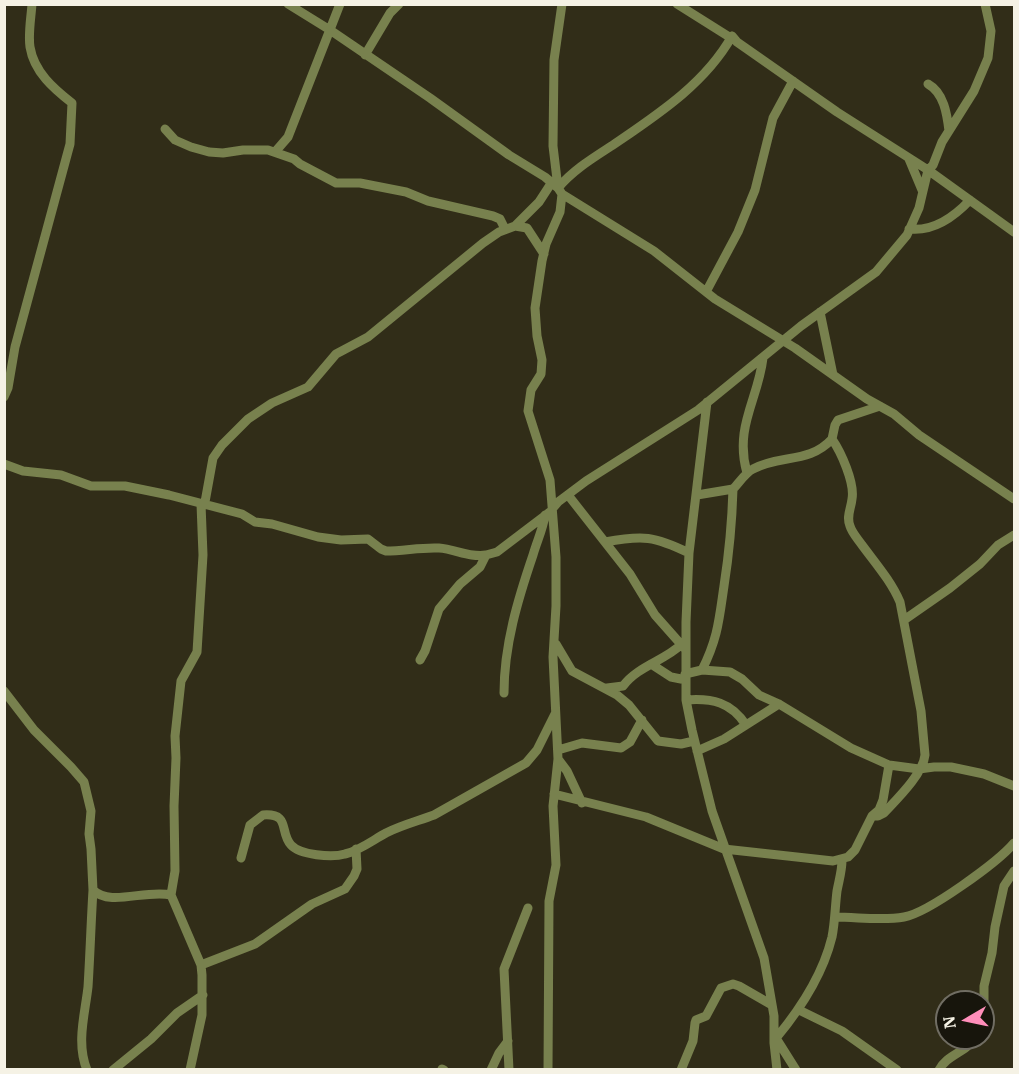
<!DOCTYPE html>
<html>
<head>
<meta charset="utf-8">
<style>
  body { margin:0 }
  #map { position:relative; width:1019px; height:1074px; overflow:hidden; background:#312d18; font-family:"IBM Plex Serif",serif }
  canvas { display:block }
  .frame { position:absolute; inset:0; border:6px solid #f5f2e5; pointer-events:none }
  .north { position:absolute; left:935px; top:990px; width:60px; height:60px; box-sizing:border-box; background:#17150c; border:2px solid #706d63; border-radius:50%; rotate:261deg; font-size:16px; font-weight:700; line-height:24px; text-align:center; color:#f5f2e5 }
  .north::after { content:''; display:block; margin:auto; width:21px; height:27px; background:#ff8eba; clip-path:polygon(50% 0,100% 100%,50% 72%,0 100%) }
</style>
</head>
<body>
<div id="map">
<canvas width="1019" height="1074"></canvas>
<div class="frame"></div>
<div class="north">N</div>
</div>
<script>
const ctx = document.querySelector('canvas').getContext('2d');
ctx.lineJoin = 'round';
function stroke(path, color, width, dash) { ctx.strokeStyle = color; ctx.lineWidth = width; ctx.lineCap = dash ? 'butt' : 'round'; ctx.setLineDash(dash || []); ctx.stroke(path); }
const street = new Path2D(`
  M288 4 330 30 430 98 509 155 545 177 558 188C573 170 593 158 613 145 657 115 705 84 732 36
  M677 4 731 38 732 36 737 42 837 112 928 170 1014 232
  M365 55 390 13 399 4
  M928 84C944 93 947 114 949 131
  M165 129 175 140 191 147 209 152 223 153 243 150H268L294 159 300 164 336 183H360L406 192 428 201 493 216 500 219 505 229
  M275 152 288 137 340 4
  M909 159 922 190
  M562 194 654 251 715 299 795 348 867 399 894 414 919 435 1014 499
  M515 226 539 202 552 182
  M909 229C934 232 954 217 970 200
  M706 292 738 232 755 190 773 118 793 81
  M820 312 833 375
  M4 397 8 388 15 347 70 144 72 103C54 89 34 72 30 47 28 34 31 18 32 4
  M707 402 689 553 686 622V700L692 730 712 811 764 958 774 1016V1043L777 1070
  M4 464 23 471 61 475 91 486H125L169 495 242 514 255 522 272 524 318 537 341 540 368 539 381 549 386 551C404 551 421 547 439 548 455 549 470 558 486 555
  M747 473C734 427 758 400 763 358
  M568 495 630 574 655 615 686 650
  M697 495 733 489C739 483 745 473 753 469 781 454 809 464 832 439
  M552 509 558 502 586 481 698 410 801 326 876 272 907 235 919 208 928 170 933 165 942 142 974 91 988 58 991 31 985 4
  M605 542C643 535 654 536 689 553
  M904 620 950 588 980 564 998 545 1014 535
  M556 644 572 671 617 695 629 705 658 741 681 744 694 741
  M420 660 425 651 439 609 460 584 480 567 486 555 497 552 551 511
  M651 664 671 677 686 680
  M702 670C718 638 719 620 724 586 729 554 732 522 733 489
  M685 674 702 670 730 672 742 679 759 695 779 704 851 748 889 765 919 769 934 767H951L984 774 1014 786
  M607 688 623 686C638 666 664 661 682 644
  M4 691 34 730 71 767 84 782 91 811 89 834 91 849 93 890C110 907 146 889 171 895
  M504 693C504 645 518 599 533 555 537 541 543 529 545 515
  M686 700C712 698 731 702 746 725
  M558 750 582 743 621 748 630 742 642 720
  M697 751 724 739 779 704
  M558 759 567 771 582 803
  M554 794 646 817 724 849 833 861 848 857 855 850 872 816 879 810 883 800 889 765
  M872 816H878L884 813C897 799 923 774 925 755L921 711 900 602C891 581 876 564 862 545 858 539 852 533 850 526 846 516 851 509 852 499 855 483 841 452 832 439L835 425 838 420 880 406
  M241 858 250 825 263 815C291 813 279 832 291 845 300 855 332 858 345 854 359 851 373 840 386 833 402 825 418 821 434 815L526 763 537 750 555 714
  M835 917C858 917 882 921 904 917 928 913 998 862 1014 843
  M201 965 255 944 312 904 345 889 354 876 357 869 356 849
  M799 1010 842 1031 897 1070
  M983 1017 986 1011 984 1001V986L992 953 995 927 1004 886 1014 871
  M774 1035 796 1070
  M777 1037C801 1008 823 974 832 937 835 922 835 907 837 891 839 880 842 871 842 860
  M442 1069 444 1070
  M87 1070C76 1043 85 1014 88 987 90 955 91 923 93 890
  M113 1070 151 1039 177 1013 203 995
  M190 1070 202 1015V975L201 965 171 895 175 871 174 806 176 758 175 736 181 681 197 652 203 555 201 504 205 502 213 458 222 445 248 419 272 403 308 387 336 354 368 337 483 243 499 232 515 226 527 228 544 254
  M491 1070 499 1053 508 1041
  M509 1070 504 969 528 908
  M548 1070 549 901 556 865 553 806 558 759 553 657 556 606V557L550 480 528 411 531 390 541 374 542 360 537 336 535 308 542 261 546 244 560 212 562 194 558 188 553 146 554 60 562 4
  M681 1070 693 1041 695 1023 696 1020 706 1016 721 988 733 984 739 986 772 1005
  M939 1070C947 1054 966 1053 974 1038`);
stroke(street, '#78814e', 9);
</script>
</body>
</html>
